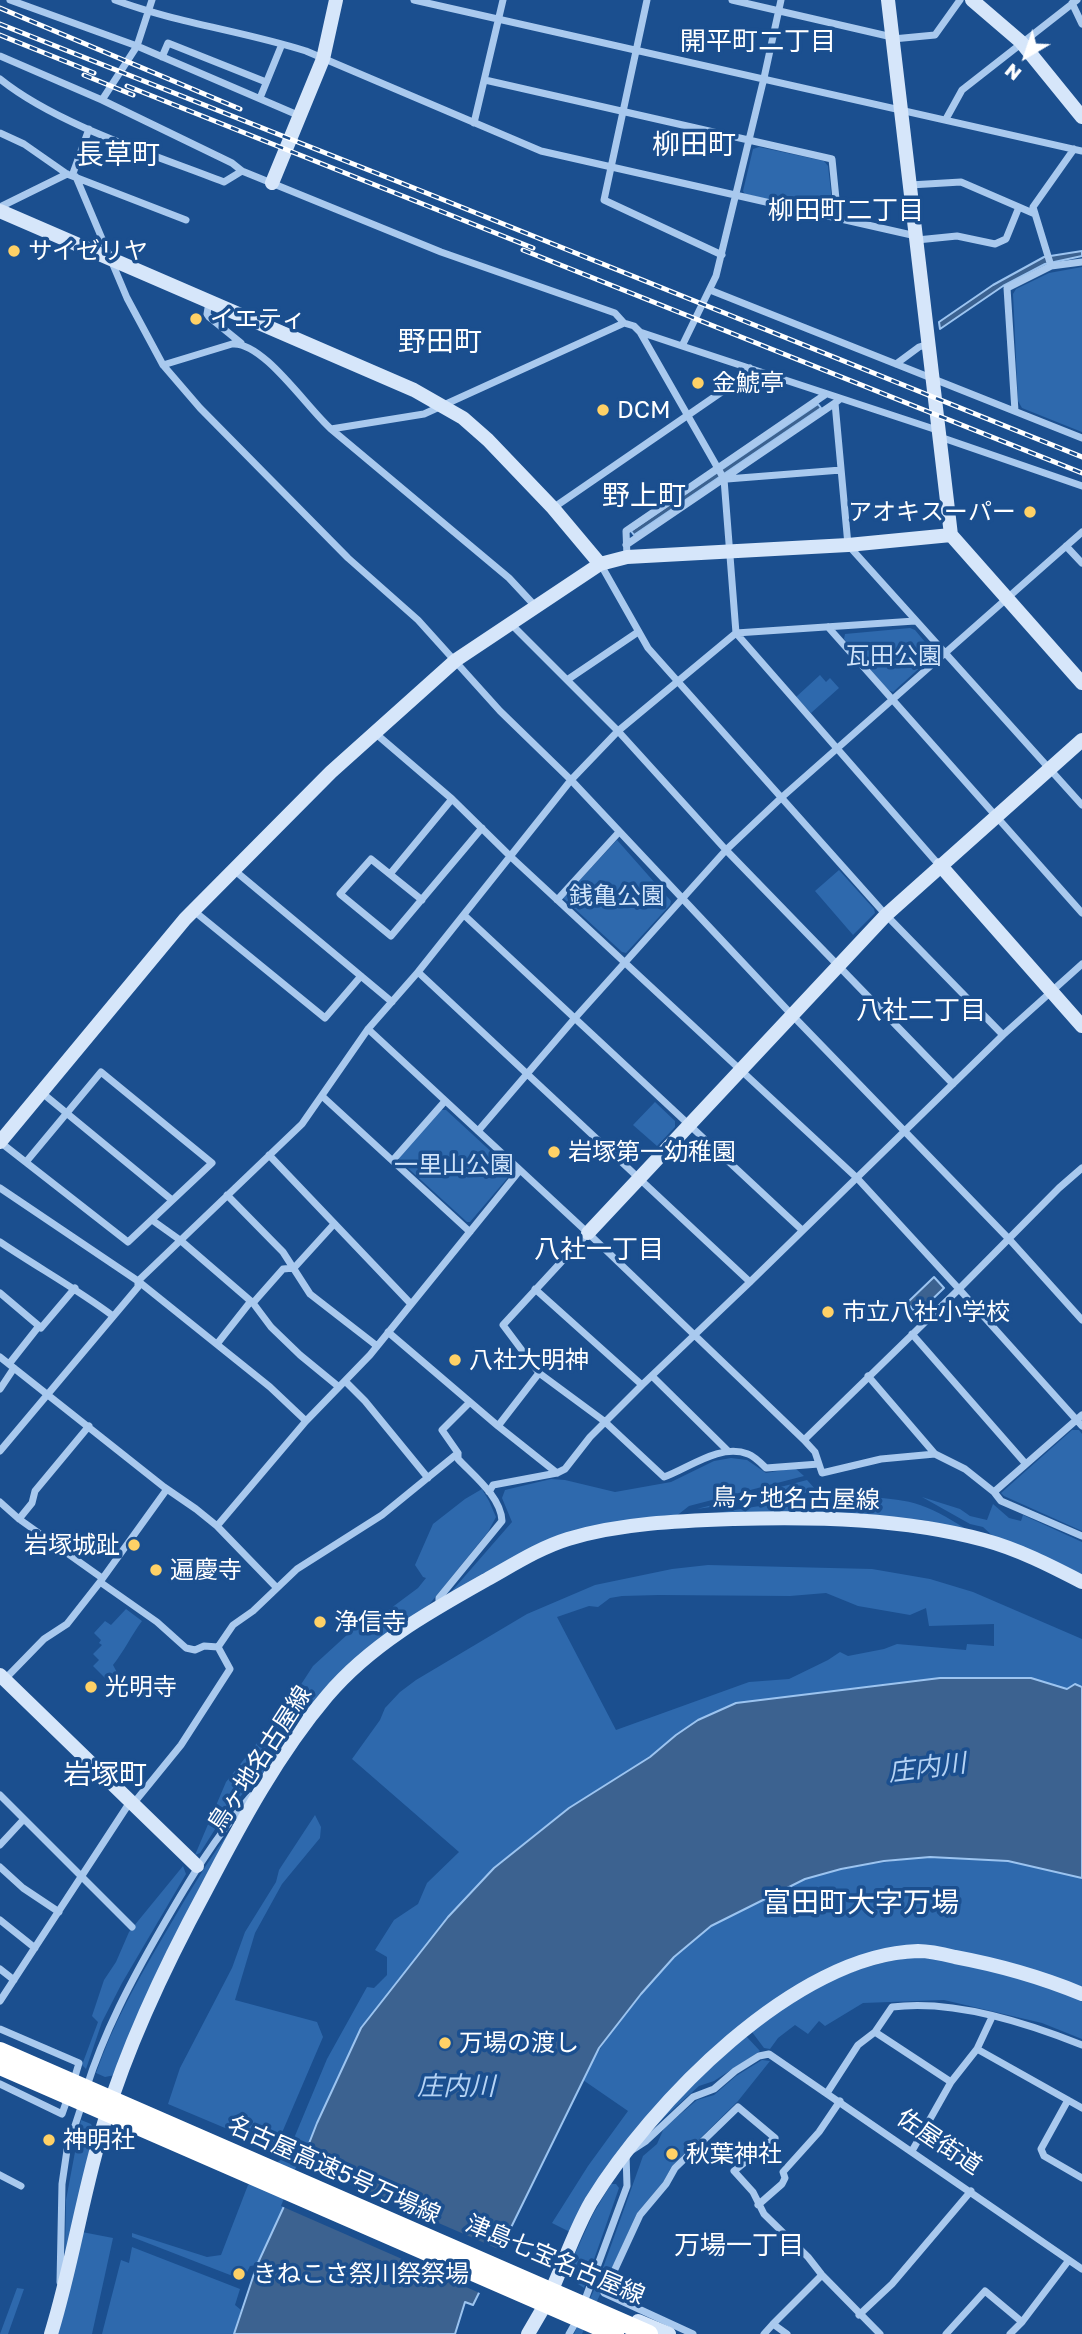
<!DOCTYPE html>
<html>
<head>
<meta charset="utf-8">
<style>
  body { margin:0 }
  #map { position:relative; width:1082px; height:2334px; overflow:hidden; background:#1b4f8f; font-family:"Golos Text",sans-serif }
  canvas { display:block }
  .north { position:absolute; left:991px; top:21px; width:70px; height:70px; -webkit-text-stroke:5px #1b4f8f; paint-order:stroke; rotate:219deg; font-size:19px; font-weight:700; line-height:28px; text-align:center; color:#fff }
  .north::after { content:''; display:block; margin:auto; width:24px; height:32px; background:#fff; clip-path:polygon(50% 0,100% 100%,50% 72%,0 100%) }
</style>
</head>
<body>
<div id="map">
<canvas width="1082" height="2334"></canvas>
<div class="north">N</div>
</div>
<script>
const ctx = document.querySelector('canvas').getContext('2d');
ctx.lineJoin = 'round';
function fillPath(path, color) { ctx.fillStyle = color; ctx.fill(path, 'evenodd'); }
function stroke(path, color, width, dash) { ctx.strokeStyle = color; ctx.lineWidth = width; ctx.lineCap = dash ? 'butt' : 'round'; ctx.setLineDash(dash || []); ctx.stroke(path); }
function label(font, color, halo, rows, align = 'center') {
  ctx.font = font + ' "Golos Text","Noto Sans JP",sans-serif'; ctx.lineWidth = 7; ctx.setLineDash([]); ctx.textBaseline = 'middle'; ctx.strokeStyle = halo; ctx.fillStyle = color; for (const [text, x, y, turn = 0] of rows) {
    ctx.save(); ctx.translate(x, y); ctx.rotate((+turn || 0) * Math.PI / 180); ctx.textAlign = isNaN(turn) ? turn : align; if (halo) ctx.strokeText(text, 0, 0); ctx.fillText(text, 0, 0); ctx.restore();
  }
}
const green = new Path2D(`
  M759 147 824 161 828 166 833 209 827 213 745 194 743 191 753 149Z
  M1082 267V432L1022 408 1018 401 1013 294 1016 289 1049 273Z
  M910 628 915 630 935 654 893 692 888 690 844 639 845 634Z
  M820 675 826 682 830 678 839 688 811 713 796 697Z
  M617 840 671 901 670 905 626 953 622 952 563 898Z
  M839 870 874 909 875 913 853 935 815 891Z
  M655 1102 675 1121V1127L657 1146 633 1125Z
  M440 1110H446L510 1169V1175L470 1222H467L399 1160V1156Z
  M1072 1430H1079L1082 1434V1531L1004 1496 1001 1493Z
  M731 1458 747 1460 766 1473 795 1468 804 1476 689 1506 675 1517 616 1524 451 1592 512 1522 502 1498 505 1490 551 1479 565 1480 615 1492 671 1482 714 1461Z
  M807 1480 817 1491 697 1509Z
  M482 1489 489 1501 496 1517 488 1532 428 1606 399 1626 270 1766 246 1790 224 1815 200 1853 195 1855 226 1782 289 1703 313 1666 348 1634 367 1621 375 1620 418 1588 426 1578 423 1577 415 1565 433 1524 465 1499Z
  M821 1496C851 1498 892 1495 920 1505 938 1511 953 1521 969 1531L924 1520 872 1516H698Z
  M922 1497 960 1509 970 1516 987 1520 993 1504 1009 1518 1021 1521 1023 1515 1082 1542V1575L996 1539 983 1527 970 1524Z
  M708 1565 872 1569 930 1579 973 1592 1082 1639V1687L1075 1684 1067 1689 1031 1678H940L736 1703 698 1720 676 1735 650 1757 569 1808 494 1868 448 1917 361 2028 317 2123 286 2202 257 2265 250 2266 243 2280 132 2237V2233L207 2257 221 2255 248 2185 287 2155 327 2059 367 1987 374 1988 387 1975V1957L375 1950 394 1920 418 1904 427 1883 459 1852 352 1759 380 1720 385 1708 400 1692 416 1680 527 1614 595 1585 672 1569ZM826 1593 858 1606 910 1615 926 1608 929 1626 994 1624V1646L967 1644 966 1650 897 1644 884 1649 848 1656 840 1652 828 1660 789 1679 749 1682 616 1730 557 1617 589 1606 598 1607 610 1598 622 1596 659 1595 790 1596Z
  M126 1609 142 1621C131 1636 124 1651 113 1665L120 1678 113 1686 93 1666 99 1660 93 1654 102 1645 99 1643 101 1640 94 1633 105 1621 111 1625Z
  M315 1815 321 1827 320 1838 282 1884 255 1933 235 2000 317 2022 323 2037 275 2149 168 2104 180 2068 232 1968 245 1932 276 1882 279 1870Z
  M236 1823 115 2075 105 2077 96 2073C113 2024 137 1981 163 1937 186 1898 208 1859 236 1823Z
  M930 1857 1008 1861 1082 1878V1988L913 1947 786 1993 741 2024 710 2052 572 2233 552 2223 588 2166 628 2111 583 2080C612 2022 657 1967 708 1928 725 1916 747 1908 766 1899 780 1892 794 1883 809 1878 849 1866 889 1861 930 1857Z
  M183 1866 186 1874 122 1983 102 2022 86 2069 82 2065 98 2022 92 2016 104 1980 116 1962 129 1932Z
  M908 1958C965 1956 1028 1980 1082 1998V2039L1042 2023 944 2000 863 2003 825 2026 819 2021 808 2034 795 2025 778 2038 770 2049 764 2048 752 2032C800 1994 846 1967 908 1958Z
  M746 2036 760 2051 714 2081 699 2086 658 2123 693 2084Z
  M762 2060 770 2061 738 2101 672 2166 663 2182 637 2213 582 2334H574L599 2279 643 2156 657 2144 664 2128 697 2100 714 2095 736 2076Z
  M81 2120 91 2124 97 2136 65 2255 66 2200Z
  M611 2184H616L619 2188 584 2288 578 2284 569 2267 593 2214Z
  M82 2232 113 2238 92 2334H57Z
  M132 2247 240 2289 235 2305 241 2310 234 2334H102L121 2260 129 2263Z
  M17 2288 24 2289 8 2334H0Z`);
const water = new Path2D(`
  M1082 251V256L1045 264 1003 286 940 329 939 322 993 285 1044 257Z
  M818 404 821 408 634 535 631 531Z
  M934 1277 944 1288 917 1314 907 1303Z
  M940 1678H1031L1067 1689 1075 1684 1082 1687V1878L1008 1861 930 1857 884 1861 841 1869 805 1879 711 1926 674 1957 641 1994 599 2048 473 2305 465 2302 455 2334H234L257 2265 286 2202 317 2123 361 2028 448 1917 494 1868 569 1808 650 1757 676 1735 698 1720 736 1703Z`);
const pier = new Path2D(`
  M298 2162 503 2251 482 2294 281 2206Z`);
const street = new Path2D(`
  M10 0 137 46 300 116
  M115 0C177 23 243 31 306 51L541 151 916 236
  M414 0 1082 151
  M647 0 604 200 722 255
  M732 0 892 37
  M1072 3 1082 24
  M893 39 935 35 960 0
  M0 56 102 100 232 163 242 171 441 252 615 313 624 323
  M162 57 168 43 266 82
  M0 79C57 125 155 155 224 182L242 171
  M485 80 832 159 838 219
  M260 98 282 44
  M102 100 137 46 152 0
  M946 119 962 90 1077 0
  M474 123 503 0
  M0 133 24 144 67 174 186 220
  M72 176 89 129
  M76 177 127 298 163 365 200 408 348 558 418 620 500 711 571 780 792 1015 1009 1239 1082 1320
  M910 185 961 182 1035 214
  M0 207 67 174
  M917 240 957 236 995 244 1006 239 1019 207
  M1051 266 1033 207 1074 149
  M710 290 1082 438
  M209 302 207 314 209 317 241 343
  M640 332 724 479 736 633 939 865
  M682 346 937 430
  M896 364 919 347 929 344
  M163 365 232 344C263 341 307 408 331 429L424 414 624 323 634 326 640 332 682 346 716 276 764 78 781 0
  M840 399 835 403 848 545 1082 805
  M1015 411 1007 288 1051 266 1082 262
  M331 429 509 578 536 607
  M940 437 1082 486
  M727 479 841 470
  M553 508 739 380 750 368
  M626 545 835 403
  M1066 546 1082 563
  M627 557 626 531 826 394
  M601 565 648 648 886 915 1003 1035
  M511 624 618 731 726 850 953 1084
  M828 627 1082 913
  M567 680 638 632
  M234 870 392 1002
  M390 874 452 799
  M422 900 371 859 340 894 391 936 482 828
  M557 900 619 832
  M194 911 325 1018 361 976
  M464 915 802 1230
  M418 972 750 1282
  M368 1029 588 1233 804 1440 959 1289 857 1178 511 857 452 799 375 733
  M41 1092 172 1200
  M322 1096 470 1232
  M478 1131 575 1018 726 850 781 798 1082 532
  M0 1142 128 1242 212 1163 101 1072 26 1162
  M269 1155 411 1304
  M393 1160 445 1101
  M1082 1168 1059 1188 959 1289 1082 1426
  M0 1188 138 1281 270 1387 306 1421
  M227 1195 283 1252 310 1294 377 1346
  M152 1220 180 1240 253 1303 271 1327 300 1355 339 1387
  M588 1233 503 1325 539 1373 604 1421 664 1477C689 1468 720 1443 748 1454 754 1456 761 1463 766 1468L819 1464 822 1473 881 1459 935 1454
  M0 1242C37 1267 77 1289 113 1316
  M535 1289 642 1385
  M0 1293 39 1326
  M253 1303 283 1269 294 1268 334 1224
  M388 1332 498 1426 557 1473
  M912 1334 1025 1463
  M217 1344 251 1301
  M0 1357 164 1487 196 1509 217 1526 277 1588
  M9 1364 39 1326 41 1328 75 1288
  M652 1376 728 1451
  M868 1376 935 1454 965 1469 994 1492 1001 1501 1082 1536
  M345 1381 365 1401 428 1478
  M0 1389 14 1368
  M498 1426 539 1373
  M804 1440 815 1452 819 1464
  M0 1451 138 1287V1281L302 1124 368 1029 418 972 571 780 618 731 736 633 915 621
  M489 1492 493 1485 557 1473 565 1469 590 1437 642 1385 750 1282 1003 1035 1082 964
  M994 1492 1082 1415
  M0 1502 19 1519 102 1578
  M19 1519 32 1503 35 1491 89 1426
  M217 1526 306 1421 370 1355 520 1170
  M100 1582 157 1622 186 1648 195 1650 204 1646 218 1647
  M439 1607V1598L502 1521C501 1497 474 1476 458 1459V1453L442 1430 470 1402
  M5 1679 44 1639 67 1624 100 1582 167 1489
  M0 1795 132 1927
  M133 1804 181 1745 230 1669 218 1647 233 1625 253 1611 297 1569 382 1515 458 1453
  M0 1845 24 1819
  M0 1867 23 1888 59 1912
  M0 1920 35 1948
  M0 1969 14 1980
  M0 2001 130 1802
  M0 2029 79 2063 73 2083
  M977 2049 992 2017
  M951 2082 875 2032 892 2007C953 1999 1025 2022 1082 2045
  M0 2084 62 2114 68 2097
  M86 2089C104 2032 131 1981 161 1929 188 1882 215 1837 251 1796
  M827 2093 858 2045 875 2032
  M1068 2100 1041 2149 1044 2156 1082 2178
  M912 2151 951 2082 977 2049 1082 2108
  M0 2175 21 2186
  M758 2205 782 2184 785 2178 783 2172 819 2132 840 2101
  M60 2282 62 2184 67 2150 82 2104
  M583 2305 627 2186 626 2154 646 2141 693 2097 714 2089 735 2071 759 2056 769 2054 1082 2269
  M859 2315 892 2284 971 2191
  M569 2334 577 2320
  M693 2334 604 2293 640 2215 666 2184 675 2168 738 2107 775 2138 734 2171 753 2192 764 2214 808 2257 822 2275 880 2334
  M764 2334 773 2324
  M787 2334 773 2324 822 2275
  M946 2334 985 2291 1022 2322
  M1010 2334 1022 2322 1069 2260`);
const secondary = new Path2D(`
  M888 0 951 535
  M972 0 1021 42 1082 117
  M272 183 323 59 336 0
  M0 211 414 390 463 418 488 440 553 508 600 564
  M940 865 1082 1026
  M0 1142 185 919 331 772 456 660 600 564 627 557 848 545 951 535 1082 683
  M588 1233 886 915 1082 740
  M0 1675 197 1866
  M554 2285C566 2257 576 2228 591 2202 651 2104 795 1954 918 1951 930 1951 943 1954 955 1957 998 1965 1041 1977 1082 1994
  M51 2334C73 2263 83 2190 105 2120 129 2041 167 1962 206 1890 241 1823 278 1754 327 1696 370 1645 429 1612 486 1580 513 1565 539 1548 568 1539 621 1523 679 1521 734 1519 818 1517 902 1518 984 1540 1018 1549 1051 1566 1082 1582
  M528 2334 542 2310`);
const rail = new Path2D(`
  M0 8 240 109
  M0 24 419 190 1082 457
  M0 35 94 73
  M84 75 133 95
  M127 86 533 248
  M523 250 1082 473`);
const secondaryBridge = new Path2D(`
  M638 2321 669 2334`);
const highwayBridge = new Path2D(`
  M0 2051 649 2334
  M0 2066 615 2334`);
const markers = [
  [14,251,7,"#ffd166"],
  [196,319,7,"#ffd166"],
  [698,383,7,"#ffd166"],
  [603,410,7,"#ffd166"],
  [1030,512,7,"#ffd166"],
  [554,1152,7,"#ffd166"],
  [828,1312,7,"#ffd166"],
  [455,1360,7,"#ffd166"],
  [134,1545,7,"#ffd166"],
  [156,1570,7,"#ffd166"],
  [320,1622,7,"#ffd166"],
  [91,1687,7,"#ffd166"],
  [445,2043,7,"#ffd166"],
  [49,2140,7,"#ffd166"],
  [672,2154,7,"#ffd166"],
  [239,2274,7,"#ffd166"]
];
const poiNames = [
  ["サイゼリヤ",28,251],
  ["イエティ",210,319],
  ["金鯱亭",712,383],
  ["DCM",617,410],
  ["アオキスーパー",1016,512,"right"],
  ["岩塚第一幼稚園",568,1152],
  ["市立八社小学校",842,1312],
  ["八社大明神",469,1360],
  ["岩塚城趾",120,1545,"right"],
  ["遍慶寺",170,1570],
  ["浄信寺",334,1622],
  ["光明寺",105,1687],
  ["万場の渡し",459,2043],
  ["神明社",63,2140],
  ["秋葉神社",686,2154],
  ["きねこさ祭川祭祭場",253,2274]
];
const parkNames = [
  ["瓦田公園",894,656],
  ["銭亀公園",617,896],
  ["一里山公園",454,1165]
];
const streetNames = [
  ["鳥ヶ地名古屋線",796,1499,1],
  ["鳥ヶ地名古屋線",260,1759,-57],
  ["佐屋街道",939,2142,34],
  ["名古屋高速5号万場線",334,2170,24],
  ["津島七宝名古屋線",555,2260,23]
];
const neighbourhoodNames = [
  ["開平町二丁目",758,42],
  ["柳田町二丁目",846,211],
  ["八社二丁目",921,1011],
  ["八社一丁目",599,1250],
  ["万場一丁目",739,2246]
];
const waterNames = [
  ["庄内川",927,1768,-7],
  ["庄内川",456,2087]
];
const quarterNames = [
  ["柳田町",694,145],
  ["長草町",118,155],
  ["野田町",440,342],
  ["野上町",644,496],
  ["岩塚町",105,1775],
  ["富田町大字万場",861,1903]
];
fillPath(green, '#2e69ad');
fillPath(water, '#3c6290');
stroke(water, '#9cc4f0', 2);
fillPath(pier, '#1b4f8f');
stroke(street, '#a9c9ee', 7);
stroke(secondary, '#d6e6fa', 14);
stroke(rail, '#fff', 5);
stroke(rail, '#1b4f8f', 2.5, [8]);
stroke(secondaryBridge, '#d6e6fa', 14);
stroke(highwayBridge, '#fff', 18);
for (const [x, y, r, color] of markers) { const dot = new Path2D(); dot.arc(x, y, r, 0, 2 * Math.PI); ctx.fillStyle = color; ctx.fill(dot); stroke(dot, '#1b4f8f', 2.5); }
label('24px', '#fff', '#1b4f8f', poiNames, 'left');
label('24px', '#cfe3fa', '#1b4f8f', parkNames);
label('24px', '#fff', '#1b4f8f', streetNames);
label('26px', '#fff', '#1b4f8f', neighbourhoodNames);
label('italic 26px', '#b5d3f5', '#1b4f8f', waterNames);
label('28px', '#fff', '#1b4f8f', quarterNames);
</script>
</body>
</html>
